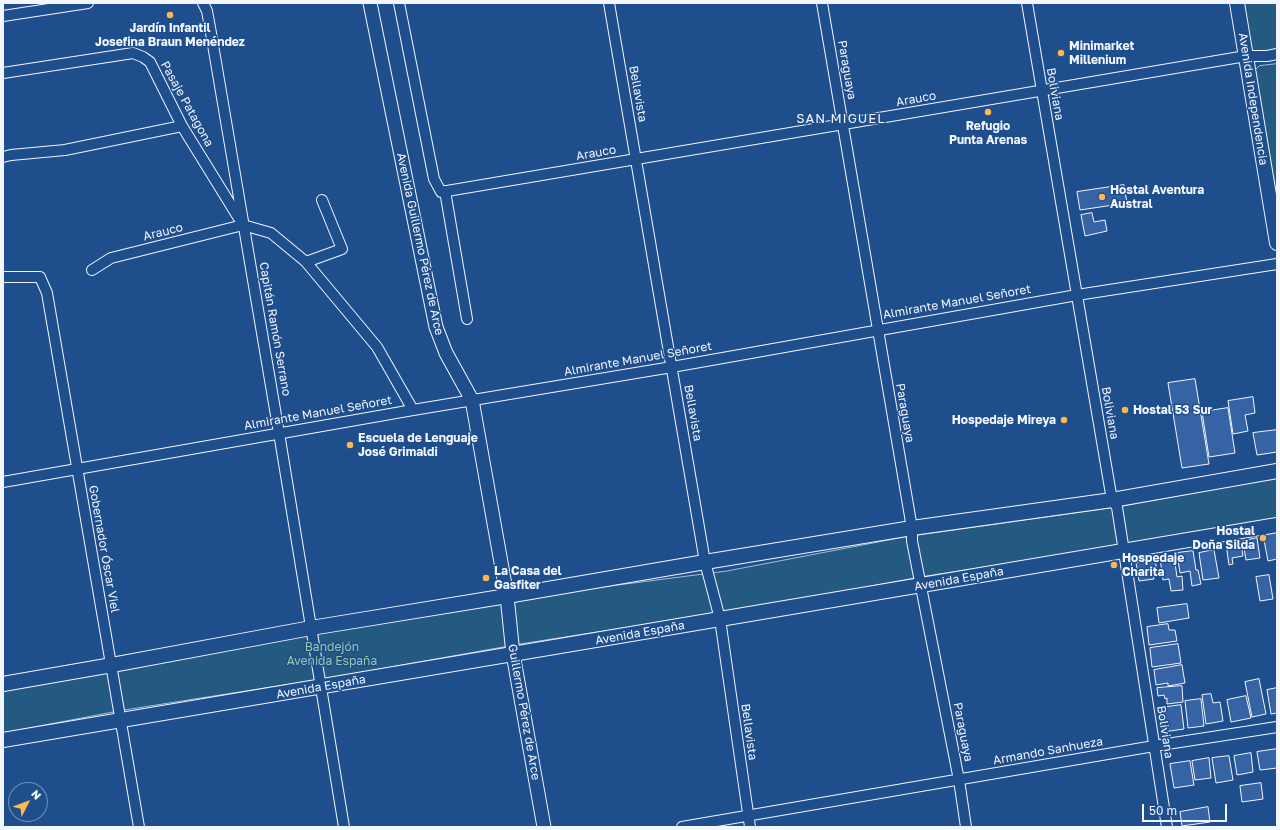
<!DOCTYPE html>
<html>
<head>
<meta charset="utf-8">
<style>
  body { margin:0 }
  #map { position:relative; width:1280px; height:830px; overflow:hidden; background:#1f4e8c; font-family:"Golos Text",sans-serif }
  canvas { display:block }
  .frame { position:absolute; inset:0; border:4px solid #f2f6ff; pointer-events:none }
  .north { position:absolute; left:8px; top:782px; width:40px; height:40px; box-sizing:border-box; background:#1f4e8c; border:1px solid #7391ba; border-radius:50%; rotate:48deg; font-size:11px; font-weight:700; line-height:16px; text-align:center; color:#f2f6ff }
  .north::after { content:''; display:block; margin:auto; width:14px; height:18px; background:#ffb74d; clip-path:polygon(50% 0,100% 100%,50% 72%,0 100%) }
  .scale { position:absolute; left:1142px; top:804px; width:85px; height:18px; box-sizing:border-box; border:2px solid #f2f6ff; border-top:0; padding-left:5px; font-size:12px; line-height:14px; white-space:nowrap; color:#f2f6ff; -webkit-text-stroke:3px #1f4e8c; paint-order:stroke }
</style>
</head>
<body>
<div id="map">
<canvas width="1280" height="830"></canvas>
<div class="frame"></div>
<div class="north">N</div>
<div class="scale">50 m</div>
</div>
<script>
const ctx = document.querySelector('canvas').getContext('2d');
ctx.lineJoin = 'round';
function fillPath(path, color) { ctx.fillStyle = color; ctx.fill(path, 'evenodd'); }
function stroke(path, color, width, dash) { ctx.strokeStyle = color; ctx.lineWidth = width; ctx.lineCap = dash ? 'butt' : 'round'; ctx.setLineDash(dash || []); ctx.stroke(path); }
function label(font, color, halo, rows, align = 'center') {
  ctx.font = font + ' "Golos Text",sans-serif'; ctx.lineWidth = 3; ctx.setLineDash([]); ctx.textBaseline = 'middle'; ctx.strokeStyle = halo; ctx.fillStyle = color; for (const [text, x, y, turn = 0] of rows) {
    ctx.save(); ctx.translate(x, y); ctx.rotate((+turn || 0) * Math.PI / 180); ctx.textAlign = isNaN(turn) ? turn : align; if (halo) ctx.strokeText(text, 0, 0); ctx.fillText(text, 0, 0); ctx.restore();
  }
}
const green = new Path2D(`
  M1240 3H1277V51L1254 55 1248 48Z
  M1277 64V218L1251 74 1259 66Z
  M1277 478V519L1121 546 920 577 772 605 520 644 335 677 118 711 3 733V687L508 599 727 571 904 537 1117 507Z`);
const building = new Path2D(`
  M1124 185 1127 203 1080 210 1077 192Z
  M1092 213 1094 222 1105 220 1107 231 1085 236 1081 215Z
  M1195 379 1209 464 1182 468 1168 383Z
  M1253 397 1255 413 1245 415 1248 431 1233 434 1228 401Z
  M1228 408 1235 453 1209 457 1202 412Z
  M1277 430V452L1257 455 1253 433Z
  M1277 532V559L1268 561 1263 535Z
  M1257 538 1260 558 1246 560 1243 541Z
  M1241 542 1243 556 1232 558 1233 564 1229 565 1226 544Z
  M1214 550 1219 578 1203 580 1199 553Z
  M1193 551 1196 570H1198L1201 584 1192 586 1190 571 1180 573 1177 553Z
  M1174 556 1177 577 1182 576 1183 590 1171 591 1169 579 1163 580 1160 558Z
  M1155 560 1157 570 1153 571 1154 579 1139 581 1136 563Z
  M1269 575 1273 599 1260 601 1256 577Z
  M1187 604 1189 618 1159 623 1157 608Z
  M1168 624 1169 630H1175L1177 641 1149 645 1147 627Z
  M1178 644 1181 663 1152 667 1150 648Z
  M1182 665 1185 683 1168 686V683L1156 685 1154 670Z
  M1259 679 1266 714 1252 717 1245 682Z
  M1182 686 1183 702 1167 704V698L1165 699 1164 695 1158 696 1157 688Z
  M1277 688V713L1271 714 1267 690Z
  M1211 694 1213 703 1220 702 1223 721 1206 724 1202 695Z
  M1246 696 1251 718 1231 722 1227 700Z
  M1201 699 1204 726 1188 728 1185 701Z
  M1181 705 1184 729 1163 732 1160 708Z
  M1277 749V768L1260 770 1257 752Z
  M1251 753 1253 772 1237 775 1234 756Z
  M1229 756 1233 780 1216 783 1212 758Z
  M1209 758 1211 778 1195 780 1192 761Z
  M1190 761 1194 785 1174 788 1170 764Z
  M1261 783 1263 799 1242 802 1240 786Z
  M1208 807 1210 822 1182 826 1180 812Z`);
const minor = new Path2D(`
  M203 3 207 11 211 33 279 433 344 827
  M399 3 434 179 441 192 1246 56H1267L1277 54
  M609 3 705 562 720 619 750 827
  M822 3 912 528V541L959 780 966 827
  M1027 3 1112 500 1117 507 1167 827
  M3 16 88 3
  M3 73 133 53 143 57 150 62 182 126 240 220
  M3 157 11 155 65 150 182 126
  M445 191 467 319
  M243 225 271 233 306 262 377 347 413 410
  M306 262 342 249 322 200
  M92 270 111 258 243 225
  M3 277H40L47 293 139 827
  M3 482 413 410 672 367 1077 295 1277 264
  M682 827 1154 746 1277 727`);
const tertiary = new Path2D(`
  M370 3 436 327 446 353 472 400 507 596 513 654 544 827`);
const secondary = new Path2D(`
  M1237 3 1277 243
  M3 684 112 665 311 628 507 596 705 562 912 528 1112 500 1277 471
  M3 740 1277 525`);
const markers = [
  [170,15,4,"#ffb74d"],
  [1061,53,4,"#ffb74d"],
  [988,112,4,"#ffb74d"],
  [1102,197,4,"#ffb74d"],
  [1125,410,4,"#ffb74d"],
  [1064,420,4,"#ffb74d"],
  [350,445,4,"#ffb74d"],
  [1263,538,4,"#ffb74d"],
  [1114,565,4,"#ffb74d"],
  [486,578,4,"#ffb74d"]
];
const poiNames = [
  ["Jardín Infantil",170,28,"center"],
  ["Josefina Braun Menéndez",170,42,"center"],
  ["Minimarket",1069,46],
  ["Millenium",1069,60],
  ["Refugio",988,126,"center"],
  ["Punta Arenas",988,140,"center"],
  ["Hostal Aventura",1110,190],
  ["Austral",1110,204],
  ["Hostal 53 Sur",1133,410],
  ["Hospedaje Mireya",1056,420,"right"],
  ["Escuela de Lenguaje",358,438],
  ["José Grimaldi",358,452],
  ["Hostal",1255,531,"right"],
  ["Doña Silda",1255,545,"right"],
  ["Hospedaje",1122,558],
  ["Charita",1122,572],
  ["La Casa del",494,571],
  ["Gasfiter",494,585]
];
const streetNames = [
  ["Paraguaya",847,70,80],
  ["Bellavista",638,94,80],
  ["Boliviana",1055,94,80],
  ["Arauco",916,99,-10],
  ["Avenida Independencia",1253,99,81],
  ["Pasaje Patagona",187,104,61],
  ["Arauco",596,153,-10],
  ["Arauco",163,232,-14],
  ["Avenida Guillermo Pérez de Arce",420,244,78],
  ["Almirante Manuel Señoret",957,302,-10],
  ["Capitán Ramón Serrano",275,329,80],
  ["Almirante Manuel Señoret",638,359,-10],
  ["Almirante Manuel Señoret",318,413,-10],
  ["Bellavista",693,413,80],
  ["Paraguaya",905,413,80],
  ["Boliviana",1110,413,80],
  ["Gobernador Óscar Viel",104,549,80],
  ["Avenida España",959,579,-10],
  ["Avenida España",640,633,-10],
  ["Avenida España",321,687,-10],
  ["Guillermo Pérez de Arce",524,712,80],
  ["Bellavista",749,732,82],
  ["Paraguaya",963,732,79],
  ["Boliviana",1165,732,81],
  ["Armando Sanhueza",1048,751,-10]
];
const parkNames = [
  ["Bandejón",332,647],
  ["Avenida España",332,661]
];
const neighbourhoodNames = [
  ["SAN MIGUEL",841,119]
];
fillPath(green, '#245a82');
stroke(green, '#a8bbd7', 1);
fillPath(building, '#3563a3');
stroke(building, '#f2f6ff', 1);
stroke(minor, '#f2f6ff', 12);
stroke(tertiary, '#f2f6ff', 15);
stroke(secondary, '#f2f6ff', 16);
stroke(minor, '#1f4e8c', 10);
stroke(tertiary, '#1f4e8c', 13);
stroke(secondary, '#1f4e8c', 14);
for (const [x, y, r, color] of markers) { const dot = new Path2D(); dot.arc(x, y, r, 0, 2 * Math.PI); ctx.fillStyle = color; ctx.fill(dot); stroke(dot, '#1f4e8c', 1.5); }
label('bold 12px', '#f2f6ff', '#1f4e8c', poiNames, 'left');
label('12px', '#f2f6ff', '#1f4e8c', streetNames);
label('12px', '#97c8a6', '#1f4e8c', parkNames);
ctx.letterSpacing = '1px';
label('13px', '#f2f6ff', '#1f4e8c', neighbourhoodNames);
ctx.letterSpacing = '0px';
</script>
</body>
</html>
